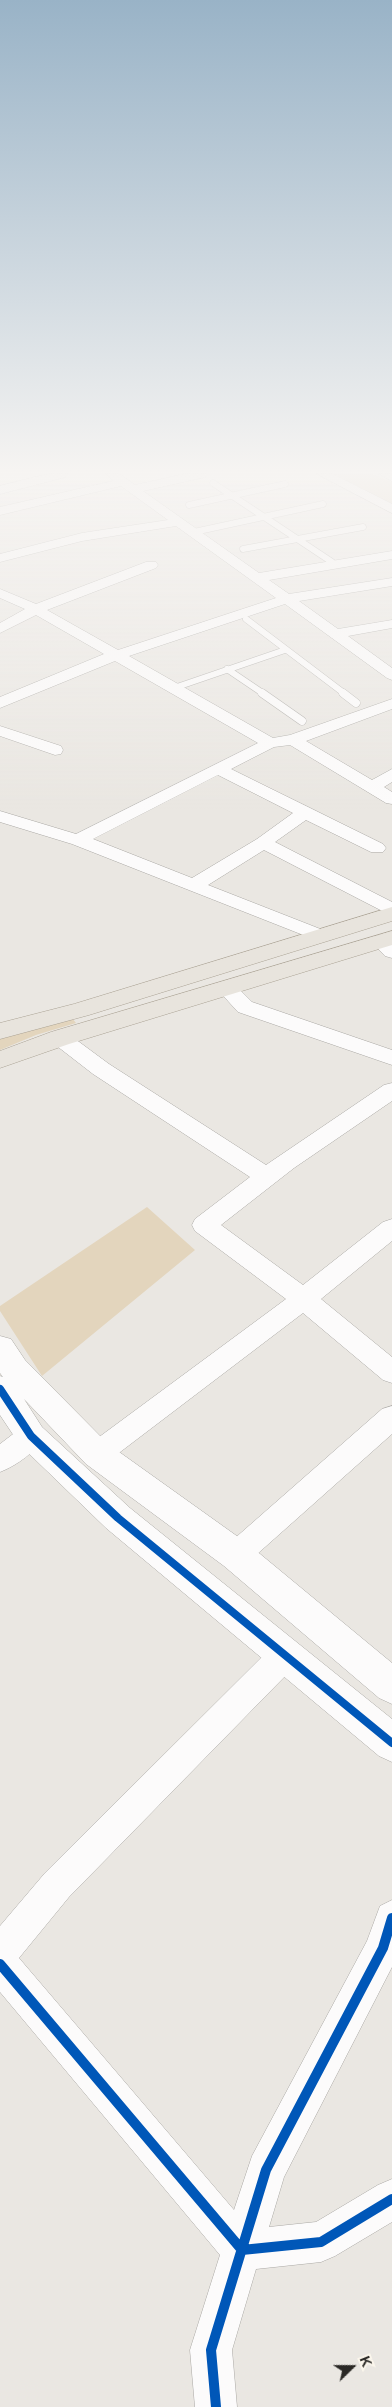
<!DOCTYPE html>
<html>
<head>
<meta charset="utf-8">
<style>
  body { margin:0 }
  #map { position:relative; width:392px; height:2407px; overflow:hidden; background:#eae7e2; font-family:Arial,sans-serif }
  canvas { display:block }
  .north { position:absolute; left:327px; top:2342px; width:50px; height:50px; -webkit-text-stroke:4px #fbf6ec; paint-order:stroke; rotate:68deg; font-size:14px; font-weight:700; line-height:20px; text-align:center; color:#2a2825 }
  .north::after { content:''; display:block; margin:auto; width:18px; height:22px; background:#2a2825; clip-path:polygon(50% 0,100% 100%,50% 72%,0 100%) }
</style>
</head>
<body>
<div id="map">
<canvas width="392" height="2407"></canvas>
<div class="north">K</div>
</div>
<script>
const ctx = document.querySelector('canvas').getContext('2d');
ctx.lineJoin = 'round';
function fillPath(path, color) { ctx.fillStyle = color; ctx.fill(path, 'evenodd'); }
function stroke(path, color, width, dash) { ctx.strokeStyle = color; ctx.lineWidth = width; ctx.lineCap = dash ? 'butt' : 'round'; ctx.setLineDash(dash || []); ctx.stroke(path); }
const green = new Path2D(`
  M334 474H373L392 482V504Z
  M72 1018 76 1023 36 1035 0 1050V1038Z
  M147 1207 195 1250 42 1376 0 1311V1306Z`);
const serviceFar1 = new Path2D(`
  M213 483 332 562
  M189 505 285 484
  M194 532 323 504
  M243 549 363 527
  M246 619 345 694
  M227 669 264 694
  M174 688 285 650`);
const service = new Path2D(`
  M262 693 302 721
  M343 693 356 703`);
const minor = new Path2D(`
  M47 474H68L66 477 0 494V486Z
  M106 474H120L135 485 184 474H208L206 477 143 491 259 573 392 551V559L269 580 289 594 392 578V586L299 601 338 629 392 620V628L348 636 392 668V680L387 678 285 604 129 656 273 738 290 735 392 699V709L306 741 372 780 392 769V782L384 787 392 792V804L386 803 290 745 274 747 231 769 383 844 386 848 383 852H371L306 820 275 842 392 902V916L264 850 208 885 328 932 331 936 328 940 321 942 72 844 0 822V811L76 834 258 743 115 661 0 708V697L104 654 36 615 0 633V623L25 609 0 598V589L36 604 146 562H156L158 565 156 568 47 610 118 650 276 598 176 526 82 541 0 562V554L82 533 168 520 121 486 0 515V507L113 481ZM218 775 293 813 257 839 192 878 93 839Z
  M317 474H333L392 504V513Z
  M0 726 61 746 63 750 61 754 55 755 0 736Z
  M381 935 392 941V958L385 956 371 941 374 937Z
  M227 983 234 984 252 1002 392 1050V1065L238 1012 217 989 220 984Z
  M60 1031 67 1033 109 1064 266 1165 384 1085 392 1083V1101L294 1168 221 1225 303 1285 383 1222 392 1219V1241L321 1299 392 1357V1383L383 1380 303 1313 107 1462 97 1466 87 1462 83 1454 87 1446 286 1299 195 1231 192 1225 195 1219 250 1177 93 1074 53 1043 49 1038 53 1033Z
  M392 1406V1434L246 1564 236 1568 226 1564 221 1555 226 1546 382 1409Z
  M31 1424 41 1428 45 1436C37 1451 16 1466 0 1472V1444L21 1428Z
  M285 1640 296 1645 300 1655 296 1665 69 1897 19 1958 234 2210 252 2156 367 1941 380 1906 392 1900V1967L284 2177 269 2227 316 2222 378 2185 392 2179V2222L335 2256 321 2262 256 2269 232 2350 237 2407H195L190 2350 220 2255 0 1992V1926L45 1873 274 1645Z`);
const tertiary = new Path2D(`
  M379 474H392V481Z
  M0 1336 11 1339 25 1360 108 1444 248 1544 392 1663V1704L379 1698 224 1566 86 1464 24 1399 42 1427 130 1508 392 1719V1762L379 1756 106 1528 20 1445 0 1415V1376L3 1377 0 1373Z`);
const primary = new Path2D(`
  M392 907V921L89 1015 0 1039V1023L74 1004Z
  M392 931V945L69 1044 0 1068V1051L51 1032Z`);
const cyclewayFar1 = new Path2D(`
  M0 1389 31 1436 118 1518 392 1743`);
const cycleway = new Path2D(`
  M0 1964 242 2250 321 2242 392 2199
  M216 2407 211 2350 266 2170 383 1948 392 1918`);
fillPath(green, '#e3d5bd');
stroke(serviceFar1, '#aaa8a4', 7);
stroke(service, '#aaa8a4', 9);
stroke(minor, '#aaa8a4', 1);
stroke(tertiary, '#aaa8a4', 1);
stroke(primary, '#aaa294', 1);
stroke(serviceFar1, '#fcfbfb', 6);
stroke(service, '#fcfbfb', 8);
fillPath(minor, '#fcfbfb');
fillPath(tertiary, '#fcfbfb');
fillPath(primary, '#e8e4dd');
stroke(cyclewayFar1, '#0057b8', 8);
stroke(cycleway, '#0057b8', 10);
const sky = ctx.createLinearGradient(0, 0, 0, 811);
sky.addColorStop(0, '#99b3c7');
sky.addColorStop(0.58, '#f6f4f2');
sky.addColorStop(1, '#f6f4f200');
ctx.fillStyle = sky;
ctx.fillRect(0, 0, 392, 811);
</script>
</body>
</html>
